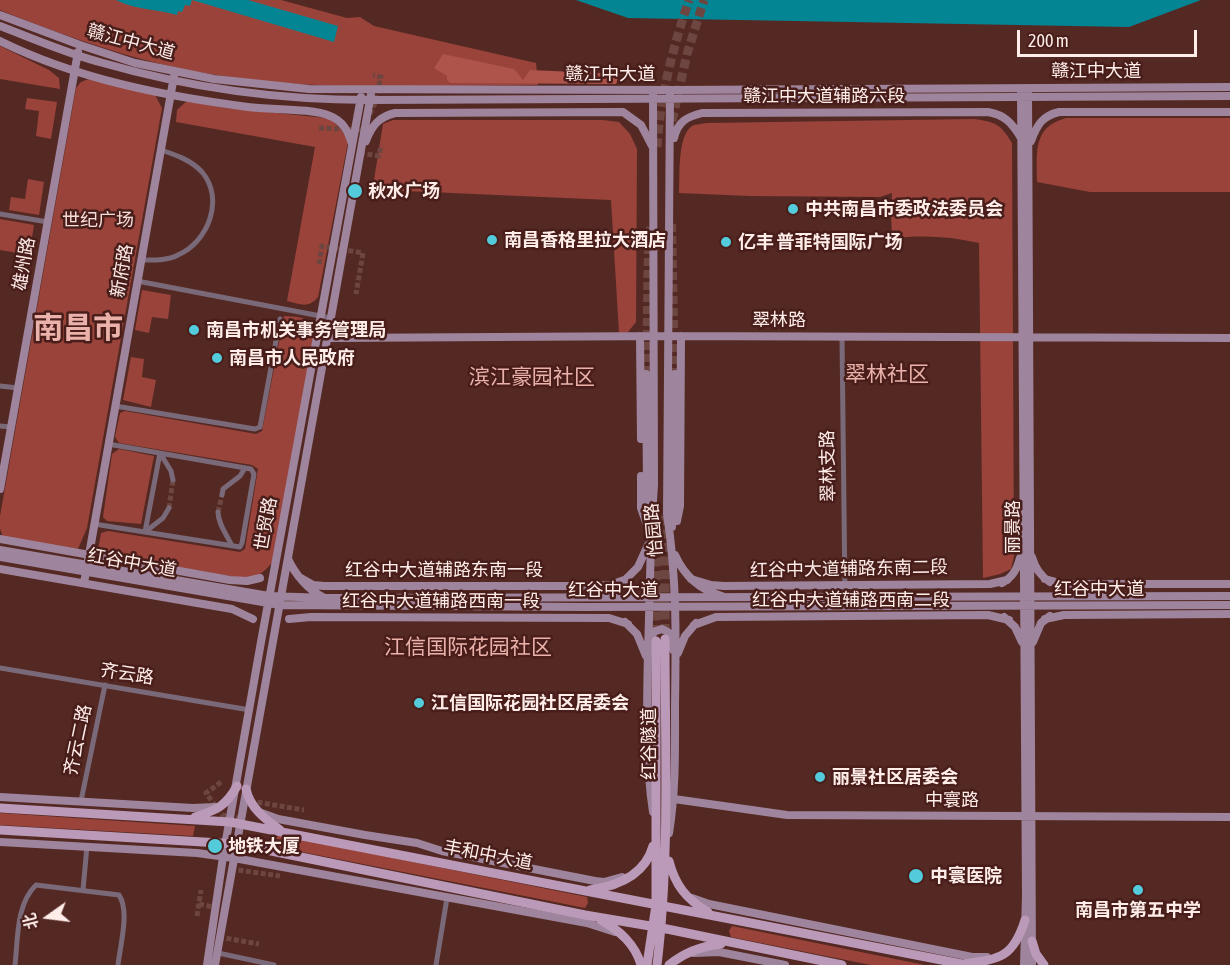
<!DOCTYPE html>
<html>
<head>
<meta charset="utf-8">
<style>
  body { margin:0 }
  #map { position:relative; width:1230px; height:965px; overflow:hidden; background:#552923; font-family:"Asap Condensed","Noto Sans SC",sans-serif }
  canvas { display:block }
  .north { position:absolute; left:18px; top:887px; width:60px; height:60px; -webkit-text-stroke:4px #491e1a; paint-order:stroke; rotate:256deg; font-size:16px; font-weight:700; line-height:24px; text-align:center; color:#ffedea }
  .north::after { content:''; display:block; margin:auto; width:21px; height:27px; background:#ffedea; clip-path:polygon(50% 0,100% 100%,50% 72%,0 100%) }
  .scale { position:absolute; left:1017px; top:30px; width:180px; height:27px; box-sizing:border-box; border:3px solid #ffedea; border-top:0; padding-left:8px; font-size:18px; line-height:21px; white-space:nowrap; color:#ffedea; -webkit-text-stroke:4px #491e1a; paint-order:stroke }
</style>
</head>
<body>
<div id="map">
<canvas width="1230" height="965"></canvas>
<div class="north">北</div>
<div class="scale">200 m</div>
</div>
<script>
const ctx = document.querySelector('canvas').getContext('2d');
ctx.lineJoin = 'round';
function fillPath(path, color) { ctx.fillStyle = color; ctx.fill(path, 'evenodd'); }
function stroke(path, color, width, dash) { ctx.strokeStyle = color; ctx.lineWidth = width; ctx.lineCap = dash ? 'butt' : 'round'; ctx.setLineDash(dash || []); ctx.stroke(path); }
function label(font, color, halo, rows, align = 'center') {
  ctx.font = font + ' "Asap Condensed","Noto Sans SC",sans-serif'; ctx.lineWidth = 5; ctx.setLineDash([]); ctx.textBaseline = 'middle'; ctx.strokeStyle = halo; ctx.fillStyle = color; for (const [text, x, y, turn = 0] of rows) {
    ctx.save(); ctx.translate(x, y); ctx.rotate((+turn || 0) * Math.PI / 180); ctx.textAlign = isNaN(turn) ? turn : align; if (halo) ctx.strokeText(text, 0, 0); ctx.fillText(text, 0, 0); ctx.restore();
  }
}
const green = new Path2D(`
  M0 0H281L347 18 360 17 374 26 536 63 538 85C434 85 327 92 223 76 146 65 72 39 0 10Z
  M0 46 49 70 59 78 60 89 0 79Z
  M91 78 155 95 162 108 87 528 78 549 3 537 0 529V516L76 88 81 82Z
  M27 98 57 102 51 139 36 136 39 111 25 109Z
  M187 101 226 108 326 118C337 122 343 131 348 142L318 297C308 309 301 304 287 301L315 147 176 122 177 110Z
  M1066 118H1230V192H1090L1037 182C1037 153 1032 127 1066 118Z
  M974 119C995 122 1001 124 1012 143L1014 556 1011 569 1000 574 983 578 979 243C950 236 922 235 892 238L891 213 892 193 880 197 749 196 679 193C680 177 677 136 692 126 696 124 703 124 707 123Z
  M393 120H603L619 122 630 134 637 149 636 322 628 332 619 333 611 200 406 191 372 192 383 124Z
  M28 179 44 182 39 215 9 210 11 197 25 199Z
  M0 219 34 225 29 255 0 250Z
  M142 290 171 295 168 319 152 317 149 333 135 330Z
  M284 316C295 317 311 316 315 328L273 561C266 571 260 575 248 579L100 554 98 550 101 533 108 531 240 552 245 549 258 469 252 465 119 443 115 437 120 413 125 411 256 434 262 431Z
  M131 357 144 359 142 377 156 380 151 407 123 400Z
  M119 449 154 456 141 524 107 521 103 517 112 454Z
  M0 813 195 826 193 836 0 825Z
  M279 835 587 897 588 903 585 908 277 847 276 838Z
  M732 926 925 965H871L731 937 729 931Z`);
const forest = new Path2D(`
  M443 54 514 69 523 80 530 70 620 74 616 84 450 83 447 80V76L434 68Z`);
const water = new Path2D(`
  M116 0H248L338 26 334 42 192 0 190 6 185 5 182 12 178 11 177 15C157 9 135 10 116 0Z
  M576 0H1201L1129 27 628 18Z`);
const streetTunnel = new Path2D(`
  M370 114 375 103 381 77 373 75
  M319 128 362 130
  M360 153 379 156 381 145
  M319 264 322 246 363 253 356 294
  M169 508 173 480
  M218 512 222 495
  M221 782 206 793 222 815 238 818
  M250 801 304 810
  M231 869 280 876
  M199 904 218 908
  M197 916 201 890
  M219 937 259 944`);
const secondaryTunnel = new Path2D(`
  M672 224 675 374
  M646 374 648 243 650 227`);
const primaryTunnel = new Path2D(`
  M672 121 687 54 704 0
  M657 147C660 97 673 47 689 0
  M665 516V637
  M656 517V639`);
const street = new Path2D(`
  M0 214 48 222
  M141 260C153 260 167 261 178 255 208 242 225 199 202 172 191 160 176 155 161 150
  M137 281 331 318
  M842 337 845 596
  M0 386 18 388
  M115 406 255 429 260 427 280 319
  M0 426 11 427
  M222 495 223 489 240 476 245 468
  M169 508 163 518 145 532 160 453 171 471 173 480
  M218 512C218 524 227 535 232 546
  M94 524 240 547 242 543 254 474 251 469 108 444
  M0 668 250 710
  M81 801 105 685
  M83 890 87 846
  M218 953 274 965
  M15 965C18 939 16 904 36 885L119 895C130 911 120 946 118 965
  M436 965 447 898`);
const secondary = new Path2D(`
  M0 15 80 45 135 63 214 79 309 89 670 90 1230 87
  M0 26C34 39 68 54 103 63 190 88 279 100 370 100L1230 96
  M0 41C77 79 164 96 248 107 270 110 312 108 330 116 343 121 348 131 352 144
  M1021 92 1026 896 1024 965
  M1028 92 1032 965
  M674 138C678 121 687 117 702 113L988 112C1005 115 1012 123 1021 138
  M366 141C372 125 379 117 395 113L623 112 641 125 652 146
  M1031 141C1037 125 1042 116 1059 112H1230
  M640 336 641 439
  M328 338 667 336 1230 338
  M646 374 647 484 649 509
  M641 476V508L649 531
  M0 489 78 52
  M677 521 680 506 681 336
  M672 527 675 374
  M0 539 230 580 247 581 260 578
  M0 550 269 596 327 598C628 598 929 596 1230 596
  M675 555C684 575 700 590 722 596
  M0 557 280 605 583 607 1230 605
  M1032 557C1035 568 1040 576 1050 582
  M288 559C295 574 308 590 323 597
  M0 569 232 609 253 619
  M299 577 313 585 324 586H590L610 585 627 579
  M691 579 711 585 724 586 990 584 1007 580
  M1045 579 1064 584H1230
  M624 581 638 567 648 545
  M84 583 174 76
  M1002 583C1013 577 1017 569 1020 558
  M1004 617 1015 627 1022 642
  M289 619 311 617 609 618 628 624
  M1045 619 1064 615 1230 614
  M625 622 637 634 646 656
  M694 625 716 617 988 615 1009 620
  M652 639 653 632 662 629 668 632 673 650
  M1033 642 1041 623 1050 616
  M678 653 685 636 696 623
  M0 797 193 808 215 807
  M674 799 787 815 1230 817
  M259 812 278 819 365 835 417 843 442 851 595 881 604 882 622 877
  M653 812C645 759 647 704 648 651 650 596 650 540 654 485L653 94
  M669 833C676 790 675 748 675 705 676 641 677 578 667 514L670 94
  M0 842 197 853 234 858 587 923 615 932
  M692 898 709 904 972 957H987
  M694 953 719 952 785 965
  M207 965 223 857 261 642 361 97
  M215 965 371 94`);
const primary = new Path2D(`
  M246 789C250 808 265 819 280 830
  M0 808 230 822 967 965
  M195 817C217 810 226 806 237 786
  M0 830 237 844 585 915 662 928 842 965
  M669 861C675 885 686 899 708 912
  M590 890C618 886 645 875 653 846
  M601 920C620 931 635 944 641 965
  M1032 941 1036 954 1044 965
  M963 964C1000 959 1013 958 1025 920
  M647 965 656 905V641
  M657 965C670 857 665 748 665 639
  M669 965C685 952 701 946 721 944`);
const markers = [
  [355,191,8,"#53cbdb"],
  [793,209,6,"#53cbdb"],
  [492,240,6,"#53cbdb"],
  [726,242,6,"#53cbdb"],
  [194,330,6,"#53cbdb"],
  [217,358,6,"#53cbdb"],
  [419,703,6,"#53cbdb"],
  [820,777,6,"#53cbdb"],
  [215,846,8,"#53cbdb"],
  [916,876,8,"#53cbdb"],
  [1138,890,6,"#53cbdb"]
];
const streetNames = [
  ["赣江中大道",131,42,15],
  ["赣江中大道",1096,71],
  ["赣江中大道",610,74],
  ["赣江中大道辅路六段",824,96],
  ["雄州路",24,264,-80],
  ["新府路",122,271,-80],
  ["翠林路",779,320],
  ["翠林支路",828,466,-91],
  ["世贸路",266,524,-80],
  ["丽景路",1013,527,-90],
  ["怡园路",654,530,-95],
  ["红谷中大道",132,563,10],
  ["红谷中大道辅路东南二段",849,569,-1],
  ["红谷中大道辅路东南一段",444,570],
  ["红谷中大道",1099,589],
  ["红谷中大道",613,590],
  ["红谷中大道辅路西南二段",851,600],
  ["红谷中大道辅路西南一段",441,601],
  ["齐云路",127,674,9],
  ["齐云二路",78,740,-78],
  ["红谷隧道",649,744,-90],
  ["中寰路",952,800],
  ["丰和中大道",488,855,11]
];
const poiNames = [
  ["秋水广场",368,191],
  ["中共南昌市委政法委员会",805,209],
  ["南昌香格里拉大酒店",504,240],
  ["亿丰 普菲特国际广场",738,242],
  ["南昌市机关事务管理局",206,330],
  ["南昌市人民政府",229,358],
  ["江信国际花园社区居委会",431,703],
  ["丽景社区居委会",832,777],
  ["地铁大厦",228,846],
  ["中寰医院",930,876],
  ["南昌市第五中学",1138,910,"center"]
];
const parkNames = [
  ["世纪广场",98,220]
];
const quarterNames = [
  ["翠林社区",887,374],
  ["滨江豪园社区",532,377],
  ["江信国际花园社区",468,647]
];
const townNames = [
  ["南昌市",78,329]
];
fillPath(green, '#99433a');
fillPath(forest, '#af544a');
fillPath(water, '#048594');
stroke(streetTunnel, '#6e4641', 5, [5, 2.5]);
stroke(secondaryTunnel, '#6e4641', 8, [8, 4]);
stroke(primaryTunnel, '#6e4641', 9, [9, 4.5]);
stroke(street, '#7a6a79', 5);
stroke(secondary, '#9e859d', 8);
stroke(primary, '#bb9ab9', 9);
for (const [x, y, r, color] of markers) { const dot = new Path2D(); dot.arc(x, y, r, 0, 2 * Math.PI); ctx.fillStyle = color; ctx.fill(dot); stroke(dot, '#491e1a', 2); }
label('18px', '#ffedea', '#491e1a', streetNames);
label('bold 18px', '#ffedea', '#491e1a', poiNames, 'left');
label('18px', '#f6dcd8', '#491e1a', parkNames);
label('21px', '#eab2aa', '#491e1a', quarterNames);
label('bold 30px', '#eab2aa', '#491e1a', townNames);
</script>
</body>
</html>
